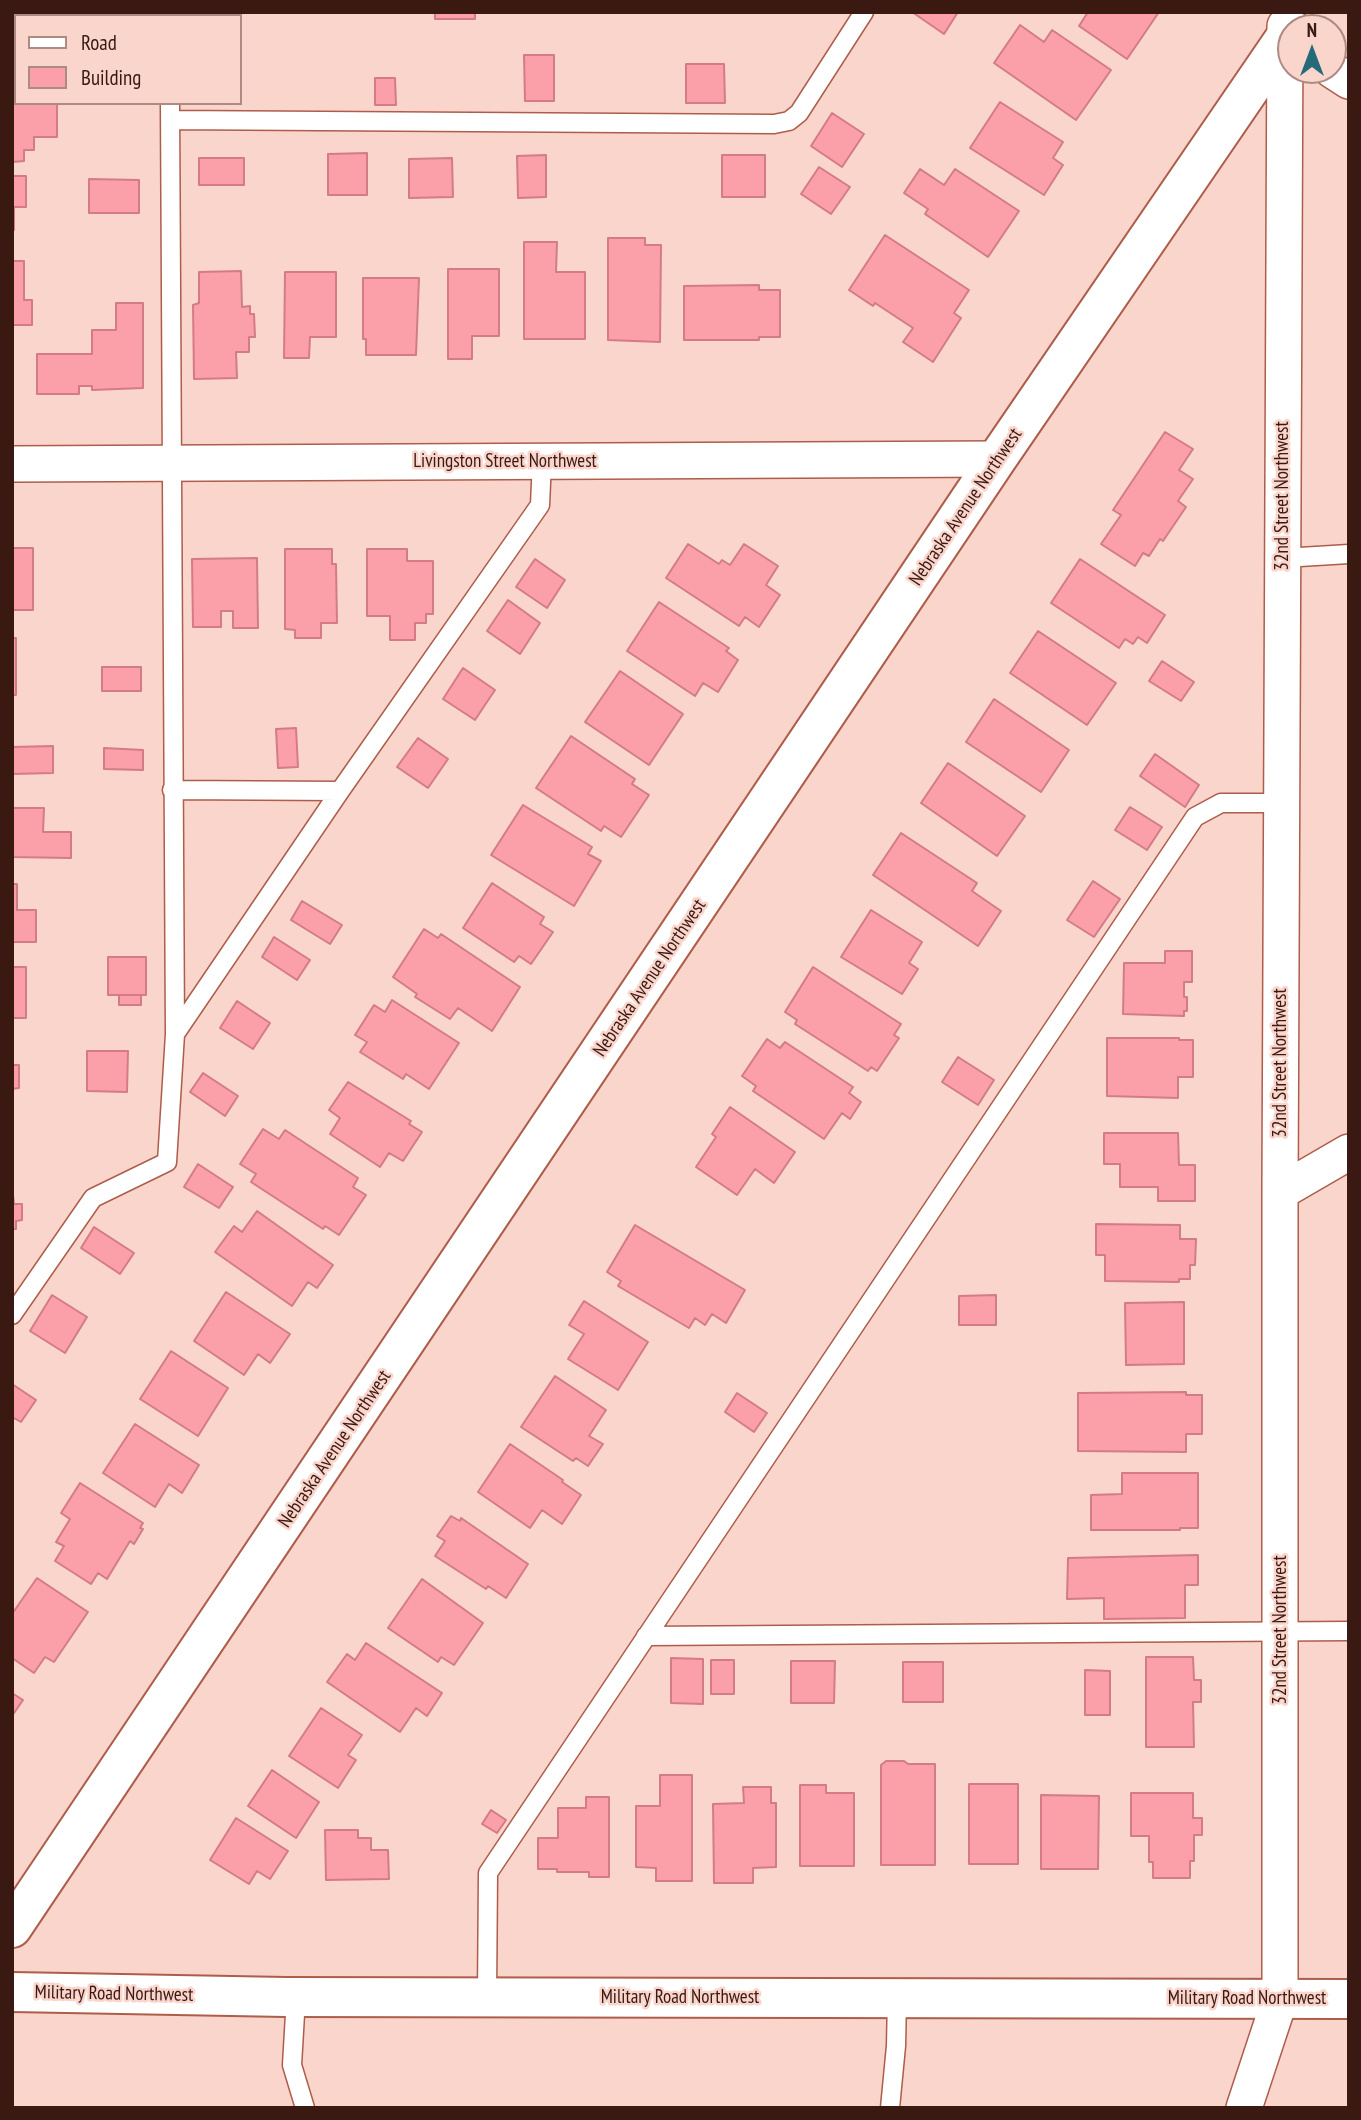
<!DOCTYPE html>
<html>
<head>
<meta charset="utf-8">
<style>
  body { margin:0 }
  #map { position:relative; width:1361px; height:2120px; overflow:hidden; background:#fad5cc; font-family:"PT Sans Narrow",sans-serif }
  canvas { display:block }
  .frame { position:absolute; inset:0; border:14px solid #3a1912; pointer-events:none }
  .legend { position:absolute; left:14px; top:14px; width:228px; height:91px; box-sizing:border-box; background:#fad5cc; border:2px solid #ad8a82; margin:0; padding:9px 12px; list-style:none; font-size:21px; color:#3a1912 }
  .legend li { display:flex; align-items:center; gap:14px; height:35px }
  .legend b { width:35px; border:2px solid #ad8a82 }
  .north { position:absolute; left:1277px; top:14px; width:70px; height:70px; box-sizing:border-box; background:#fad5cc; border:2px solid #ad8a82; border-radius:50%; rotate:0deg; font-size:19px; font-weight:700; line-height:28px; text-align:center; color:#3a1912 }
  .north::after { content:''; display:block; margin:auto; width:24px; height:32px; background:#246a79; clip-path:polygon(50% 0,100% 100%,50% 72%,0 100%) }
</style>
</head>
<body>
<div id="map">
<canvas width="1361" height="2120"></canvas>
<div class="frame"></div>
<ul class="legend">
<li><b style="height:9px;background:#fff"></b>Road</li>
<li><b style="height:19px;background:#fba0a8"></b>Building</li>
</ul>
<div class="north">N</div>
</div>
<script>
const ctx = document.querySelector('canvas').getContext('2d');
ctx.lineJoin = 'round';
function fillPath(path, color) { ctx.fillStyle = color; ctx.fill(path, 'evenodd'); }
function stroke(path, color, width, dash) { ctx.strokeStyle = color; ctx.lineWidth = width; ctx.lineCap = dash ? 'butt' : 'round'; ctx.setLineDash(dash || []); ctx.stroke(path); }
function label(font, color, halo, rows, align = 'center') {
  ctx.font = font + ' "PT Sans Narrow",sans-serif'; ctx.lineWidth = 5; ctx.setLineDash([]); ctx.textBaseline = 'middle'; ctx.strokeStyle = halo; ctx.fillStyle = color; for (const [text, x, y, turn = 0] of rows) {
    ctx.save(); ctx.translate(x, y); ctx.rotate((+turn || 0) * Math.PI / 180); ctx.textAlign = isNaN(turn) ? turn : align; if (halo) ctx.strokeText(text, 0, 0); ctx.fillText(text, 0, 0); ctx.restore();
  }
}
const building = new Path2D(`
  M12 12H83V16H16V63H12Z
  M435 12H475V19H435Z
  M912 12H958L944 34Z
  M1088 12H1159L1127 59 1079 26Z
  M1020 25 1044 42 1052 30 1111 70 1076 120 994 63Z
  M524 55H554V101H525Z
  M686 64H724L725 103H686Z
  M375 78H395L396 105H375Z
  M12 99H16V103H57V137H34V150H24V161L12 162Z
  M1000 102 1063 142 1053 158 1063 165 1044 195 970 148Z
  M832 113 864 134 842 167 811 146Z
  M367 153V195H328V154Z
  M546 155V197L518 198 517 156Z
  M722 155H765V197H722Z
  M199 158H244V185H199Z
  M452 158 453 197 409 198V159Z
  M819 167 850 187 831 214 801 194Z
  M920 169 944 185 955 169 1019 211 988 257 925 214 928 209 904 193Z
  M12 176H26V207H14V230Z
  M89 179 139 180V213H89Z
  M885 235 969 290 954 313 961 318 933 362 903 342 913 328 875 303 873 306 849 290Z
  M608 238H645V245H661L660 342 608 340Z
  M524 242H557L556 272H585V339H524Z
  M12 261H24V300H32V325H12Z
  M448 269H499V336H472V359H448Z
  M241 271 242 307 250 306V314H254L255 337H249V352H236L237 378 194 379 193 305 199 303V272Z
  M285 272H336V337H310L309 358H284Z
  M363 278H419L416 355H366V339H363Z
  M759 285V290H780V337H759V340H684V286Z
  M116 303H143V388L92 390V386H79V394H37V354H92V330H116Z
  M1165 432 1193 449 1179 470 1193 479 1178 501 1186 507 1163 541 1160 539 1149 556 1143 553 1135 566 1101 544 1121 515 1113 510Z
  M688 544 719 564 722 560 730 565 744 544 778 566 766 585 780 595 759 627 745 617 739 626 666 578Z
  M12 548H33V610H12Z
  M285 549H332V564H336L337 623H321V638H295V630L285 629Z
  M367 549H407V561H433V614H426V623H415V640H390V616H367Z
  M257 558 258 628H233V611H221V627H193L192 559Z
  M535 559 565 580 547 608 516 587Z
  M1080 559 1165 615 1147 643 1138 637 1133 644 1125 639 1119 648 1051 603Z
  M508 600 540 623 520 654 487 631Z
  M659 602 729 648 726 651 738 660 718 692 703 683 695 696 627 651Z
  M1038 631 1116 683 1087 725 1010 673Z
  M12 638H16V695H12Z
  M1162 661 1194 682 1181 701 1149 681Z
  M102 667H141V691H102Z
  M463 668 495 690 475 720 443 699Z
  M620 671 683 714 649 765 585 722Z
  M994 699 1069 750 1041 792 966 742Z
  M296 728 298 767 278 768 276 729Z
  M571 736 635 779 632 784 649 795 621 837 604 826 601 831 536 788Z
  M418 738 448 759 428 788 397 767Z
  M53 746V773L12 774V747Z
  M104 748 143 750V770L104 769Z
  M1155 754 1199 785 1185 807 1140 776Z
  M948 763 1025 816 997 856 921 803Z
  M523 805 592 847 588 854 601 861 574 906 491 855Z
  M1130 807 1162 827 1147 850 1115 830Z
  M12 808H44L43 832H71V858L12 857Z
  M901 833 977 883 972 891 1001 911 978 946 873 875Z
  M1093 881 1120 899 1094 937 1067 920Z
  M492 883 544 917 540 924 553 932 531 964 519 956 514 962 463 928Z
  M12 884H17V910H36V942H12Z
  M302 901 342 925 330 944 291 920Z
  M871 910 922 942 909 963 918 969 902 994 841 957Z
  M424 929 438 938 441 934 520 987 492 1031 458 1008 450 1019 415 997 417 994 393 977Z
  M274 937 310 960 297 980 262 957Z
  M1165 951H1192V982H1184V997H1187V1011H1184V1016L1123 1014 1124 963H1165Z
  M108 957H146V995H108Z
  M12 967H26V1018H12Z
  M813 967 901 1024 894 1035 899 1038 877 1071 871 1067 868 1071 795 1024 797 1020 785 1012Z
  M119 995H141V1005H119Z
  M392 1000 459 1043 429 1089 406 1074 403 1079 360 1052 367 1042 355 1035 374 1005 385 1012Z
  M237 1001 270 1023 253 1049 220 1028Z
  M1107 1038H1179V1040H1193V1077H1178V1098L1107 1096Z
  M767 1039 780 1048 785 1042 853 1087 849 1093 861 1102 850 1119 842 1113 824 1139 753 1091 756 1086 742 1076Z
  M87 1051H128L127 1092 87 1091Z
  M958 1057 994 1080 978 1105 942 1082Z
  M12 1065H19V1088L12 1089Z
  M203 1073 238 1096 225 1116 190 1092Z
  M348 1082 411 1121 409 1124 422 1132 403 1161 389 1153 380 1167 330 1134 340 1118 329 1110Z
  M730 1107 795 1152 774 1183 755 1169 737 1195 696 1167 716 1137 712 1134Z
  M263 1129 279 1139 285 1130 358 1178 353 1187 366 1195 339 1235 325 1226 323 1229 251 1182 256 1174 240 1164Z
  M1104 1133H1178L1179 1165H1195V1201H1158V1187H1120V1164H1104Z
  M198 1164 233 1187 219 1208 184 1187Z
  M12 1186 14 1204H22V1220L16 1221V1229H12V1260Z
  M257 1211 333 1265 317 1288 308 1282 292 1306 215 1252 234 1226 242 1232Z
  M1096 1224 1180 1225V1239H1196L1195 1265H1190V1279H1179V1282L1105 1281V1255H1096Z
  M635 1225 745 1290 726 1323 712 1314 705 1325 695 1318 689 1328 618 1286 621 1281 607 1272Z
  M94 1227 134 1253 120 1274 81 1248Z
  M226 1292 290 1334 270 1363 258 1354 244 1375 194 1341Z
  M52 1295 87 1317 65 1353 30 1331Z
  M996 1295V1325H959V1296Z
  M584 1301 648 1342 618 1390 568 1359 584 1334 569 1325Z
  M1184 1302V1364L1126 1365 1125 1303Z
  M171 1351 228 1388 198 1436 140 1399Z
  M555 1376 606 1410 589 1436 603 1444 588 1466 576 1458 573 1461 521 1427Z
  M12 1384 36 1400 21 1422 12 1417Z
  M1186 1392V1395H1202V1434H1186V1452L1078 1451V1393Z
  M737 1393 767 1413 754 1432 725 1412Z
  M135 1424 199 1465 182 1493 169 1484 155 1507 103 1473Z
  M510 1444 563 1480 562 1482 581 1495 562 1524 542 1510 530 1528 478 1492Z
  M1122 1473H1198V1528H1180V1530H1091V1495L1122 1494Z
  M80 1483 143 1523 140 1528 143 1529 134 1544 130 1541 107 1579 98 1573 91 1584 55 1561 64 1546 56 1542 70 1519 61 1513Z
  M451 1516 460 1521 461 1518 528 1564 506 1598 488 1586 486 1589 435 1556 445 1541 437 1536Z
  M1198 1555V1585H1185V1618L1104 1619V1598L1067 1599 1068 1558Z
  M37 1578 88 1612 54 1662 45 1657 34 1673 12 1658V1614Z
  M422 1579 483 1623 454 1665 441 1657 438 1662 388 1628Z
  M366 1643 442 1693 427 1716 416 1708 400 1732 327 1682 347 1654 355 1660Z
  M1146 1657H1193L1194 1680H1201V1702H1193L1194 1747H1146Z
  M671 1658 703 1659V1704L671 1703Z
  M711 1660H734V1694H711Z
  M791 1661H835L834 1703H791Z
  M903 1662H943V1702H903Z
  M1085 1670 1110 1671V1715H1085Z
  M12 1693 23 1700 12 1716Z
  M321 1708 362 1735 348 1755 356 1760 338 1788 289 1756Z
  M886 1761H904L908 1764H935V1865H881V1765Z
  M272 1770 319 1802 296 1838 248 1806Z
  M660 1775H692V1881H656V1868L636 1867V1806H660Z
  M969 1784H1018V1864H969Z
  M800 1785H826V1793H854V1866H800Z
  M743 1787H771V1803H776V1867L753 1868V1883H714L713 1804 744 1803Z
  M1131 1793H1193V1818H1202V1835H1194V1861H1190V1878H1153V1862H1149V1836H1131Z
  M1041 1795 1099 1796 1098 1869H1041Z
  M586 1797H609V1877H589V1872H557V1869H538V1838H558V1808H586Z
  M491 1810 506 1820 497 1833 482 1824Z
  M236 1818 288 1851 270 1879 257 1871 249 1884 210 1860Z
  M325 1830H358V1838H371V1850H388L389 1879 326 1880Z`);
const service = new Path2D(`
  M170 12V16
  M170 120 774 124 789 121 799 113 864 12
  M1283 558 1349 554
  M172 790 340 791
  M175 1034 340 791 540 505 542 461
  M12 1315 93 1198 167 1162 175 1034 170 103
  M646 1636 1349 1631
  M296 1997 292 2065 305 2108
  M487 1997 488 1873 1195 817 1221 803H1281
  M890 2108 896 2046 897 1998`);
const minor = new Path2D(`
  M1332 70 1349 81
  M12 464 997 459
  M1280 1192 1349 1152
  M1244 2108 1280 1999V1192L1285 26`);
const tertiary = new Path2D(`
  M12 1928 997 459 1291 29`);
const primary = new Path2D(`
  M12 1992 286 1997 1349 1999`);
const streetNames = [
  ["Livingston Street Northwest",505,462],
  ["32nd Street Northwest",1283,496,-90],
  ["Nebraska Avenue Northwest",966,507,-56],
  ["Nebraska Avenue Northwest",650,978,-56],
  ["32nd Street Northwest",1281,1063,-90],
  ["Nebraska Avenue Northwest",335,1449,-56],
  ["32nd Street Northwest",1281,1630,-90],
  ["Military Road Northwest",114,1994,1],
  ["Military Road Northwest",680,1998],
  ["Military Road Northwest",1247,1999]
];
fillPath(building, '#fba0a8');
stroke(building, '#d37c85', 2);
stroke(service, '#ad5d4a', 21);
stroke(minor, '#ad5d4a', 38);
stroke(tertiary, '#ad5d4a', 42);
stroke(primary, '#ad5d4a', 42);
stroke(service, '#fff', 18);
stroke(minor, '#fff', 35);
stroke(tertiary, '#fff', 38);
stroke(primary, '#fff', 38);
label('19px', '#3a1912', '#fad5cc', streetNames);
</script>
</body>
</html>
